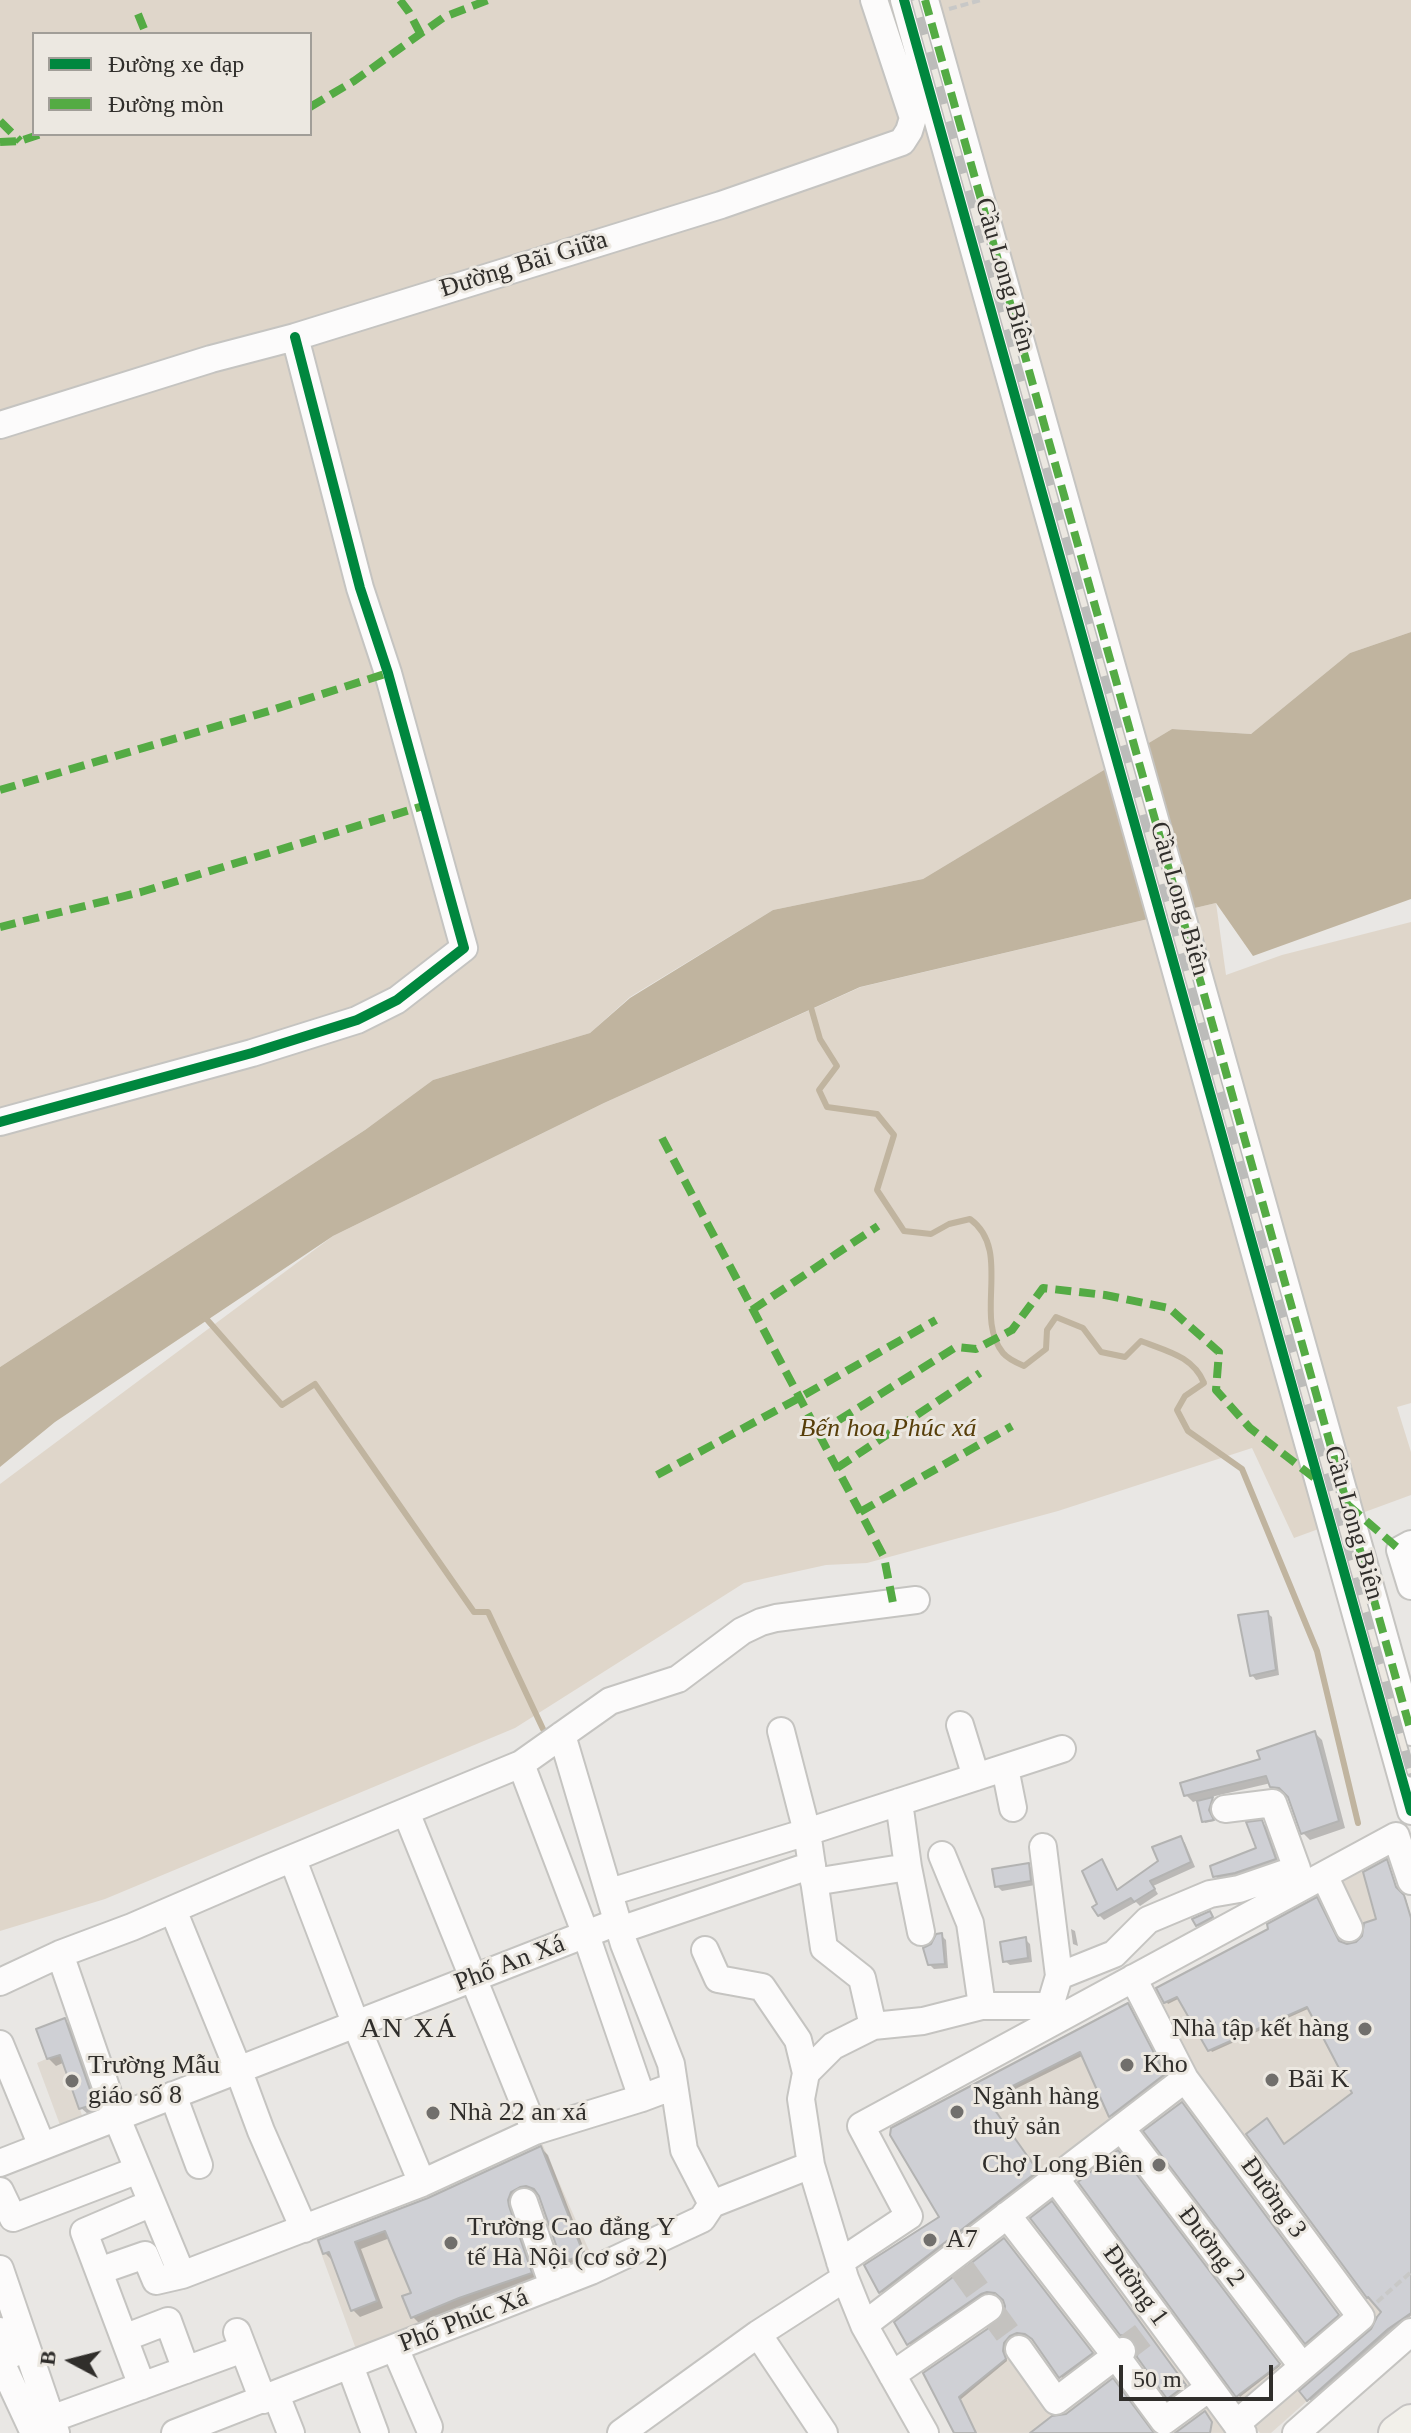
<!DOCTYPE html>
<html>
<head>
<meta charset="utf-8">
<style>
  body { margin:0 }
  #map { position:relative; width:1411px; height:2433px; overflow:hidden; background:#e9e7e4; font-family:Georgia,serif }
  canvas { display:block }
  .legend { position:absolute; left:32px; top:32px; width:280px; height:104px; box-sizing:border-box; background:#ece8e1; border:2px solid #a19e98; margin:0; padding:10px 14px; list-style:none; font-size:24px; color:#302e2b }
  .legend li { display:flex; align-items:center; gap:16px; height:40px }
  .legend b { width:40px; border:2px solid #a19e98 }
  .north { position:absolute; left:32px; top:2321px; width:80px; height:80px; -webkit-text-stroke:6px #ece8e1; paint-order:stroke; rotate:277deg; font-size:22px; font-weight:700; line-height:32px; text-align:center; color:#302e2b }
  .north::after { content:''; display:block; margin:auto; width:28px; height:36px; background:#302e2b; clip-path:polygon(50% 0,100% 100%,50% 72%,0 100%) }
  .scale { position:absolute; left:1119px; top:2365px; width:154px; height:36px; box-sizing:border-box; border:4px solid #302e2b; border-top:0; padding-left:10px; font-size:24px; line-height:28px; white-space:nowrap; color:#302e2b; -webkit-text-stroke:6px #ece8e1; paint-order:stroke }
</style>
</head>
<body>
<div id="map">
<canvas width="1411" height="2433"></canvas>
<ul class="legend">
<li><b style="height:10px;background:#00873e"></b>Đường xe đạp</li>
<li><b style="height:10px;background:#54ab44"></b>Đường mòn</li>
</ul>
<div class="north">B</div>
<div class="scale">50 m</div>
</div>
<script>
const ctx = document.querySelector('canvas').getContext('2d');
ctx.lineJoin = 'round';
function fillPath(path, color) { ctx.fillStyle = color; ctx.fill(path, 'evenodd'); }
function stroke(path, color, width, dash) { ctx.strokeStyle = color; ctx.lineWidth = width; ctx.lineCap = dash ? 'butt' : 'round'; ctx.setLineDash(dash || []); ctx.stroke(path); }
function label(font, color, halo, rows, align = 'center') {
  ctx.font = font + ' Georgia,serif'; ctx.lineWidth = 6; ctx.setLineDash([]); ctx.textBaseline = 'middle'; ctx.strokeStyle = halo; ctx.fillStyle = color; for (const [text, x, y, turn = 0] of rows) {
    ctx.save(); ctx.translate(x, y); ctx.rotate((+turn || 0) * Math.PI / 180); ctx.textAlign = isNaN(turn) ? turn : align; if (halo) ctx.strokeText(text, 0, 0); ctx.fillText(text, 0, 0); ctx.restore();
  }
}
const built = new Path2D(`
  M1391 1846 1411 1919V2313L1388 2329 1271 2433H1260L1256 2429 1250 2433H954L863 2264 939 2217 890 2135 893 2125 1268 1929 1267 1924 1298 1905 1297 1901Z
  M76 2014 107 2099 80 2109 85 2125 63 2133 37 2063 46 2059 36 2029Z
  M541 2141 592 2257 357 2352 312 2228Z`);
const green = new Path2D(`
  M0 0H1411V632L1350 653 1251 734 1172 729 923 879 773 910 630 997 590 1033 433 1080 365 1130 0 1367ZM34 34H310V134H34Z
  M1216 903 1226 975 1282 955 1411 922V1403L1397 1407 1411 1452V1495L1294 1538 1252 1448 1058 1511 867 1563 826 1565 744 1583 515 1728 105 1899 0 1931V1484L333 1236 604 1103 861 987Z`);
const water = new Path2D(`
  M1411 632V899L1253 956 1216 903 860 987 604 1103 333 1236 55 1422 0 1467V1367L365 1130 433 1080 590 1033 630 998 773 910 923 879 1172 729 1251 734 1350 653Z`);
const shadow = new Path2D(`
  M1267 1613 1272 1617 1279 1675 1256 1680 1252 1675Z
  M1315 1733 1322 1740 1345 1828 1310 1840 1303 1833 1288 1794H1280L1271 1783 1211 1797 1214 1800 1210 1813 1214 1821 1205 1823 1199 1800 1193 1802 1186 1795 1262 1761Z
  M1262 1823 1266 1826 1279 1863 1239 1876 1219 1880 1215 1876 1258 1849Z
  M1181 1838 1185 1843 1195 1867 1153 1886 1158 1894 1140 1906 1136 1902 1104 1920 1099 1915 1102 1862 1106 1866 1118 1891 1160 1862Z
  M1388 1864 1398 1891 1406 1899 1411 1917V2316L1390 2331 1311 2401 1302 2392 1377 2324 1384 2313 1285 2147 1354 2093 1310 2008 1212 2052 1180 1998 1168 2004 1159 1989 1340 1943 1347 1946 1357 1944 1378 1920Z
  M1028 1865 1033 1869 1035 1885 1002 1891 997 1886Z
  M1209 1914 1213 1919 1200 1927 1198 1925Z
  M1071 1929 1075 1931 1078 1946 1073 1944Z
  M941 1935 946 1940 948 1968 934 1969 929 1964 934 1945Z
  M1025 1939 1030 1944 1032 1962 1010 1965 1005 1961Z
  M1130 2008 1166 2078 1113 2119 1084 2055 989 2102 1040 2175 883 2295 867 2266 942 2218 892 2134Z
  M65 2020 72 2028 101 2111 89 2115 81 2108 65 2062 56 2066 48 2058Z
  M1182 2104 1339 2317 1308 2344 1146 2131Z
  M541 2148 548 2155 589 2262 570 2268 563 2261 540 2195 527 2193 537 2280 467 2304 420 2324 413 2317V2294L390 2238 361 2249 383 2308 360 2317 353 2310 332 2260 325 2253 429 2200Z
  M1118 2153 1280 2366 1240 2397 1080 2182Z
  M1053 2205 1186 2387 1171 2399 1140 2348 1131 2337 1122 2334Z
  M1004 2240 1094 2356 1063 2379 1031 2337 1022 2335 1011 2338 1007 2344 1005 2353 1007 2361 960 2400 976 2433H956L926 2374 1000 2322 1005 2316 1007 2307 1004 2298 999 2295 990 2294 983 2296 911 2346 897 2322Z`);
const stream = new Path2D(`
  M810 1004 820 1039 837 1066 819 1090 827 1107 877 1114 894 1135 877 1190 904 1231 931 1234 949 1224 970 1219C1013 1250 973 1317 1003 1353 1008 1359 1017 1363 1024 1366L1046 1349 1047 1330 1056 1317 1083 1328 1101 1352 1125 1357 1141 1341C1166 1351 1193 1356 1204 1383L1185 1396 1177 1410 1188 1431 1242 1469 1317 1651 1358 1823
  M203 1315 282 1405 315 1384 474 1612H488L543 1729`);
const building = new Path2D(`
  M1268 1611 1276 1670 1250 1676 1238 1615Z
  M1315 1731 1339 1821 1301 1834 1288 1797 1279 1788 1270 1787 1266 1776 1184 1796 1180 1783 1260 1759 1257 1751Z
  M1213 1797 1209 1810 1214 1820 1202 1822 1197 1801Z
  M1262 1820 1276 1859 1235 1873 1213 1877 1210 1866 1256 1848 1246 1822Z
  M1181 1836 1191 1862 1150 1881 1155 1889 1134 1902 1131 1898 1098 1916 1092 1907 1097 1904 1082 1871 1102 1859 1117 1890 1158 1861 1152 1847Z
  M1387 1859 1396 1887 1404 1895 1411 1918V2313L1388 2329 1307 2401 1299 2391 1371 2329 1377 2317 1381 2312 1368 2297 1367 2298 1246 2134 1267 2118 1284 2144 1352 2093 1307 2007 1208 2051 1177 1997 1164 2003 1156 1988 1268 1929 1267 1924 1317 1897 1339 1941 1347 1944 1356 1942 1362 1936 1364 1923 1376 1919 1363 1872Z
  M1029 1863 1031 1881 995 1887 992 1869Z
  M1210 1911 1213 1917 1196 1926 1192 1919Z
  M942 1933 945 1964 928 1965 923 1948 931 1944 936 1934Z
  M1026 1937 1028 1958 1003 1962 1000 1942Z
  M1128 2003 1165 2074 1109 2117 1080 2052 987 2099 1038 2171 879 2293 864 2265 939 2217 890 2135 891 2128Z
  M65 2018 95 2104 79 2109 60 2055 47 2059 36 2029Z
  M1182 2102 1339 2315 1305 2344 1143 2131Z
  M541 2146 584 2255 562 2262 539 2196 534 2189 526 2186 520 2187 511 2192 508 2200 509 2206 532 2273 459 2298 411 2318 402 2296 411 2293 385 2231 355 2242 377 2301 351 2311 329 2252 323 2254 318 2240 428 2198Z
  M1118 2150 1280 2364 1236 2397 1078 2182Z
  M1052 2201 1186 2385 1167 2399 1137 2357 1138 2348 1134 2341 1127 2336 1120 2335 1030 2218Z
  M1004 2238 1093 2353 1059 2378 1032 2339 1025 2334 1017 2333 1010 2336 1004 2343 1003 2351 1006 2359 959 2397 976 2433H954L923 2373 999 2321 1004 2314 1005 2306 1003 2300 995 2293 987 2292 981 2294 907 2345 894 2322Z
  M1113 2378 1154 2433H1030L1052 2416 1066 2414Z
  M1205 2411 1212 2422 1210 2433H1175Z`);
const minorTunnel = new Path2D(`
  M962 2269 987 2304
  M992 2312 1019 2349
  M1122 2351 1154 2327`);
const path = new Path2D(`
  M949 9 981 0
  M1377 2302 1411 2272`);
const minor = new Path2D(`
  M904 0 1411 1811
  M925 0 1411 1732
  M0 425 211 359 295 337 721 205 902 142 909 131 913 118 874 0
  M0 1122 252 1053 357 1020 397 1000 464 948 388 673 360 588 295 337
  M1411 1544 1400 1550 1411 1586
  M960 1725 976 1777
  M781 1731 807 1832 824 1948 862 1978 873 2026
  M562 1735 624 1944 671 2064 684 2150 712 2204
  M521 1764 586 1935 642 2098
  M1005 1768 1013 1808
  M899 1802 908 1867 921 1932
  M406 1812 535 2131
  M1043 1847 1059 1976
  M942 1855 970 1923 982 2006
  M293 1860 356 2025 422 2183
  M1324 1875 1349 1928
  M814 1882 908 1867
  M610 1892 807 1832 1062 1749
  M173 1910 238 2069 261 2131 304 2229
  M620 1930 812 1865
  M705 1950 718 1979 762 1987 798 2040 806 2073 801 2099 811 2165
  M60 1954 116 2116 182 2275
  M1133 1978 1185 2079 1361 2317 1236 2424
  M0 1982 60 1954 132 1927 264 1870 521 1764 610 1701 678 1679 742 1631 761 1622 776 1618 916 1600
  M0 2044 42 2146
  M806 2073 833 2046 873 2026 923 2021 982 2006H1050L1059 1976 1114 1954 1148 1920 1210 1894 1239 1889 1297 1869 1273 1803 1225 1809
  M173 2095 199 2165
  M1121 2128 1302 2366
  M0 2163 617 1922
  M1055 2178 1243 2433
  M0 2191 13 2218 138 2170
  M524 2202 553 2286
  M1007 2215 1116 2356 1164 2421 1209 2388
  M840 2262 909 2216 861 2126 1396 1836 1411 1881
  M0 2269 27 2348
  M99 2271 145 2255 156 2281 182 2275 422 2183 535 2131 642 2098 674 2086
  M864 2325 1185 2079
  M0 2331 11 2354
  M237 2332 263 2400
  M758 2334 824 2433
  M124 2338 168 2321 186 2370
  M395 2348 429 2427
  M1019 2349 1056 2401 1122 2351
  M0 2359 27 2348 56 2433
  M0 2360 34 2433
  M350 2366 375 2433
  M892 2375 989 2308
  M142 2386 84 2232 152 2203
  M276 2395 291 2433
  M51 2419 243 2349
  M175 2433 591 2271 702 2219 712 2204 811 2165 845 2278 864 2325 925 2433
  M621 2433 758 2334 845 2278
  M1296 2433 1411 2332`);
const major = new Path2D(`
  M1396 2433 1411 2422`);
const rail = new Path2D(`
  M915 0 1411 1773`);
const quiet = new Path2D(`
  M400 0 409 12 421 35
  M925 0 1411 1732
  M138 14 146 34
  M310 107 354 81 444 17 488 0
  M0 121 20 141
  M0 142 20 141 41 134
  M0 790 269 711 388 673
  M0 927 141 892 423 806
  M662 1138 884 1557 893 1603
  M752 1310 878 1226
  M818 1433 956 1347 976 1349 1012 1330 1043 1288 1105 1295 1169 1308 1219 1352 1216 1390 1250 1428 1317 1480
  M837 1468 980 1373
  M657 1475 799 1398 936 1320
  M1348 1505 1400 1550
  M860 1512 1012 1426`);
const cycleway = new Path2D(`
  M904 0 1411 1811
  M0 1122 252 1053 357 1020 397 1000 464 948 388 673 360 588 295 337`);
const markers = [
  [1365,2029,8,"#716f6c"],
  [1127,2065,8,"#716f6c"],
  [1272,2080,8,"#716f6c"],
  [72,2081,8,"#716f6c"],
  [957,2112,8,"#716f6c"],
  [433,2113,8,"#716f6c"],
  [1159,2165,8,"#716f6c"],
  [930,2240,8,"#716f6c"],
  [451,2243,8,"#716f6c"]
];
const streetNames = [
  ["Đường Bãi Giữa",524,265,-17],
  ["Cầu Long Biên",1004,275,74],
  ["Cầu Long Biên",1179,899,74],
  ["Cầu Long Biên",1353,1523,74],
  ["Phố An Xá",510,1964,-21],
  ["Đường 3",1273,2198,54],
  ["Đường 2",1211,2247,53],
  ["Đường 1",1135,2286,54],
  ["Phố Phúc Xá",464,2321,-21]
];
const parkNames = [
  ["Bến hoa Phúc xá",888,1429]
];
const poiNames = [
  ["Nhà tập kết hàng",1349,2029,"right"],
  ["Kho",1143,2065],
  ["Trường Mẫu",88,2066],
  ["giáo số 8",88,2096],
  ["Bãi K",1288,2080],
  ["Ngành hàng",973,2097],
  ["thuỷ sản",973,2127],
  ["Nhà 22 an xá",449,2113],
  ["Chợ Long Biên",1143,2165,"right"],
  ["Trường Cao đẳng Y",467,2228],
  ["tế Hà Nội (cơ sở 2)",467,2258],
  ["A7",946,2240]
];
const neighbourhoodNames = [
  ["AN XÁ",409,2030]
];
fillPath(built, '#dfd9d1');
fillPath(green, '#dfd6ca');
fillPath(water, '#c0b49f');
fillPath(shadow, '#0003');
stroke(stream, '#c0b49f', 6);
fillPath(building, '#cfd0d5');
stroke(building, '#b3b3b2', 2);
stroke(minorTunnel, '#c4c2bf', 26, [26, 13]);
stroke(minor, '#c5c4c1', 30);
stroke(major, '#c6c4c3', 38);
stroke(path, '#c8c8c7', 4, [8, 4]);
stroke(minor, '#fcfbfb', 26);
stroke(major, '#f2f0ea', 34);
stroke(rail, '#bcbcba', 9);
stroke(rail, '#ece8e1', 6, [18]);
stroke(quiet, '#54ab44', 8, [16, 8]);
stroke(cycleway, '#00873e', 10);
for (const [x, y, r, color] of markers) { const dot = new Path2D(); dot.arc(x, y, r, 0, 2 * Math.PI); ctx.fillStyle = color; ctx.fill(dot); stroke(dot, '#ece8e1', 3); }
label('26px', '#302e2b', '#ece8e1', streetNames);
label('italic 26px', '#573e09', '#ece8e1', parkNames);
label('26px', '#302e2b', '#ece8e1', poiNames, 'left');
ctx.letterSpacing = '2px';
label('28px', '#302e2b', '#ece8e1', neighbourhoodNames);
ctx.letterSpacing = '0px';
</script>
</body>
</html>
